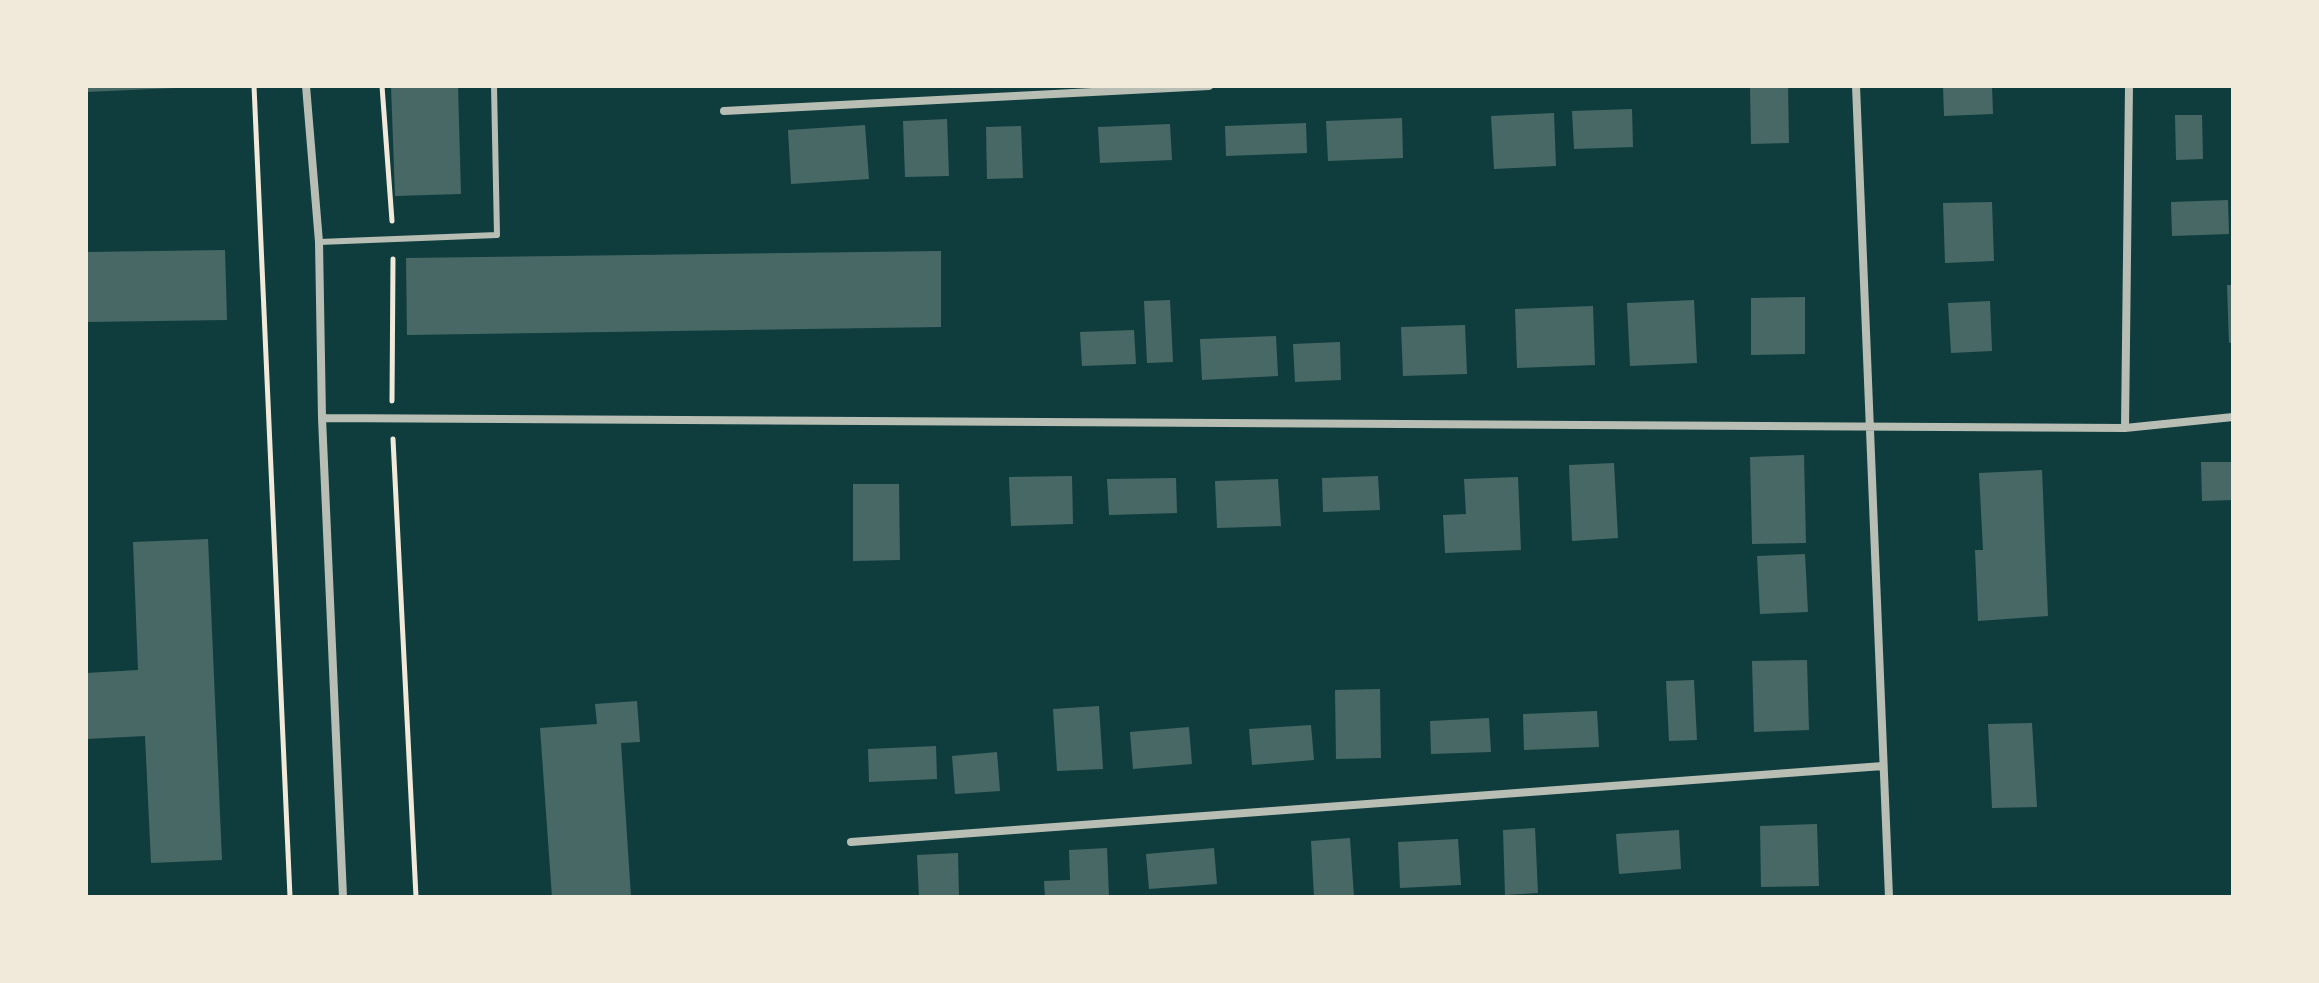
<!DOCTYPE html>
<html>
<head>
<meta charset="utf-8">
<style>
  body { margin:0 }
  #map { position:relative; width:2319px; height:983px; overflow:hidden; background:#0f3d3e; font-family:"Roboto Serif",serif }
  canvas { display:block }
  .frame { position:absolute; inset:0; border:88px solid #f1e9da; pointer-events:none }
</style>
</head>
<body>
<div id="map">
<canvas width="2319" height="983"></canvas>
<div class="frame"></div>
</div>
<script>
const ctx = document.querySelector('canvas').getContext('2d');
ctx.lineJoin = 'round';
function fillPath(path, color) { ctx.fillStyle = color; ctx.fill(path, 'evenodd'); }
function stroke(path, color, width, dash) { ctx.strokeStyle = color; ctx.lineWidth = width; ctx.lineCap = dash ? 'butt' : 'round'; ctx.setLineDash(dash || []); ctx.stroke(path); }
const building = new Path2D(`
  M86 86H175V88L86 92Z
  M391 86H458L461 194 395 196Z
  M1750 86H1788L1789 143 1751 144Z
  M1943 86H1992L1993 114 1944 116Z
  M1632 109 1633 147 1574 149 1572 111Z
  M1554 113 1556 166 1494 169 1491 116Z
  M2175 115H2202L2203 159 2176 160Z
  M1402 118 1403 158 1328 161 1326 121Z
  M947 119 949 176 905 177 903 121Z
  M1306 123 1307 153 1226 156 1225 126Z
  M1170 124 1172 160 1100 163 1098 127Z
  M865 125 869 179 791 184 788 130Z
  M1021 126 1023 178 987 179 986 127Z
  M2228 200 2229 234 2172 236 2171 202Z
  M1992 202 1994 261 1945 263 1943 203Z
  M225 250 227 320 86 322V252Z
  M941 251V327L407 335 406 258Z
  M2227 285H2233V342L2229 343Z
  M1805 297V354L1751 355V298Z
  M1170 300 1173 362 1147 363 1144 301Z
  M1694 300 1697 363 1630 366 1627 303Z
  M1990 301 1992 351 1951 353 1948 303Z
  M1593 306 1595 365 1517 368 1515 309Z
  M1465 325 1467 374 1403 376 1401 327Z
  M1134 330 1136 364 1082 366 1080 332Z
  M1276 336 1278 376 1202 380 1200 339Z
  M1340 342 1341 380 1295 382 1293 344Z
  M1804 455 1806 543 1752 544 1750 457Z
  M2201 462H2233V500L2202 501Z
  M1614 463 1618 538 1572 541 1569 465Z
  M2042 470 2048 616 1978 621 1975 550H1983L1979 473Z
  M1072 476 1073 524 1011 526 1009 477Z
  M1378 476 1380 510 1323 512 1322 478Z
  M1518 477 1521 550 1445 553 1443 515 1466 514 1464 479Z
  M1176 478 1177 513 1109 515 1107 479Z
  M1278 479 1281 526 1217 528 1215 481Z
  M853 484H899L900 560 853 561Z
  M208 539 222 860 151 863 145 736 86 739V673L138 670 133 542Z
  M1805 554 1808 612 1760 614 1757 556Z
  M1807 660 1809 730 1754 732 1752 661Z
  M1694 680 1697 740 1669 741 1666 681Z
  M1380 689 1381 758 1336 759 1335 690Z
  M637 701 640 742 621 743 631 897H552L540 728 597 724 595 704Z
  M1099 706 1103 769 1057 771 1053 709Z
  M1597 711 1599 747 1524 750 1523 714Z
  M1489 718 1491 752 1431 754 1430 721Z
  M2032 723 2037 807 1992 808 1988 724Z
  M1311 725 1314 760 1252 765 1249 729Z
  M1189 727 1192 764 1133 769 1130 732Z
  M936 746 937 779 869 782 868 749Z
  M997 752 1000 791 955 794 952 756Z
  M1817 824 1819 886 1761 887 1760 826Z
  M1535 828 1538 893 1505 895 1503 830Z
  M1679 830 1681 869 1619 874 1616 834Z
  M1350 838 1354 897H1314L1311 841Z
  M1458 839 1461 885 1400 888 1398 842Z
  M1107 848 1109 897H1045L1044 881 1070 880 1069 850Z
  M1214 848 1217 884 1149 889 1146 854Z
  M958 853 959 897H919L917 855Z`);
const path = new Path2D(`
  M254 86 290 897
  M382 86 392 221
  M392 401 393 259
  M393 439 416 897`);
const service = new Path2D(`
  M319 242 497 235 494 86`);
const minor = new Path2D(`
  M306 86 319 242 322 418 343 897
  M1856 86 1889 897
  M724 111 1209 86
  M322 418 2125 428 2233 417
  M2125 428 2129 86
  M851 842 1883 766`);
fillPath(building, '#486865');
stroke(path, '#f1e9da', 5);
stroke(service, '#b8beb3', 6);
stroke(minor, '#b8beb3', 8);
</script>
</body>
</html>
